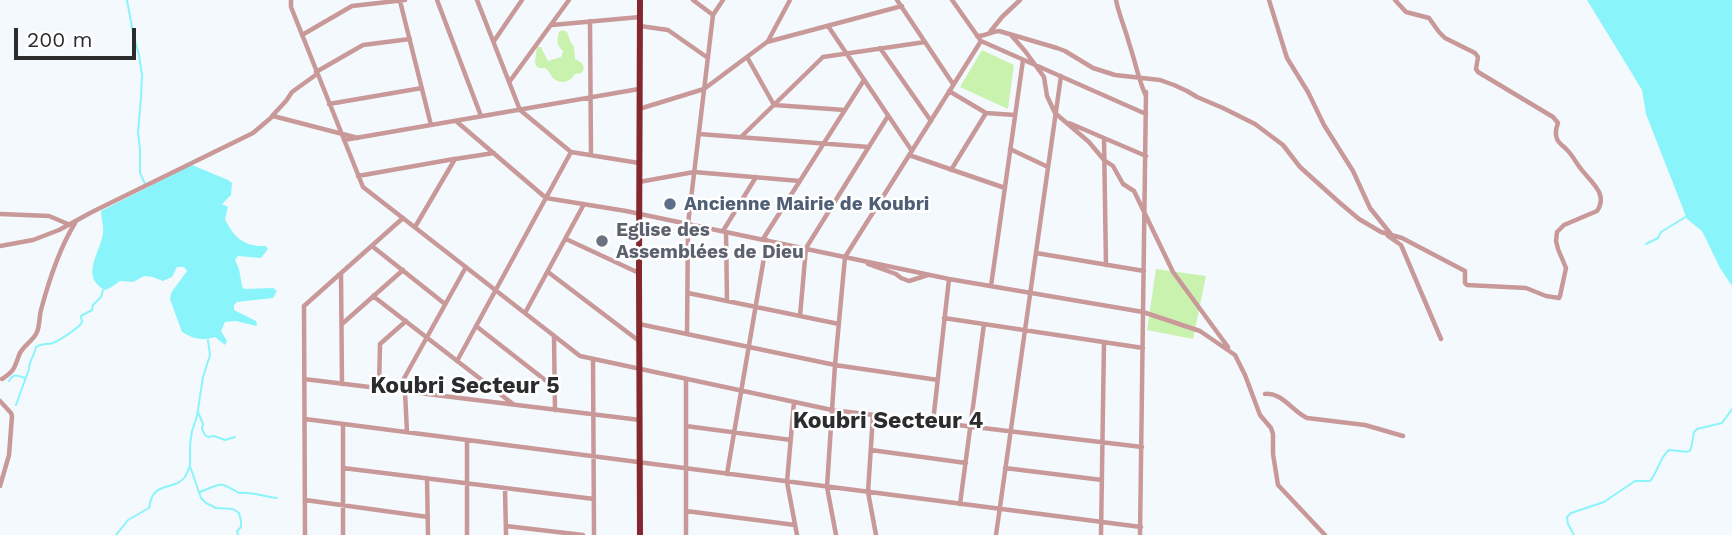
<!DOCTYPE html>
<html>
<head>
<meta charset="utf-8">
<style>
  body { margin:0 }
  #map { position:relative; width:1732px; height:535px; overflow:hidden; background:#f4f9fe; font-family:"Work Sans",sans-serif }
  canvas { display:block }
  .scale { position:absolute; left:14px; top:28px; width:122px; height:32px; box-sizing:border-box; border:4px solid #2b2c2e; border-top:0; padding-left:9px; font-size:21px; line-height:24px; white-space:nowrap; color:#2b2c2e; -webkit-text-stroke:5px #fff; paint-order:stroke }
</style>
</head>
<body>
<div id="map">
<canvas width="1732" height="535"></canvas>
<div class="scale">200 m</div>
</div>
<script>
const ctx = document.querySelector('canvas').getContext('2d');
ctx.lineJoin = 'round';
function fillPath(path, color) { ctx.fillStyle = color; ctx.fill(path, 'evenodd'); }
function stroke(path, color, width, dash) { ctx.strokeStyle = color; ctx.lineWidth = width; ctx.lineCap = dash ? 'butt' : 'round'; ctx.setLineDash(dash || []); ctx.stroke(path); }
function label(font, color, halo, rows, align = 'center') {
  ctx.font = font + ' "Work Sans",sans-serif'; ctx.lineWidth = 5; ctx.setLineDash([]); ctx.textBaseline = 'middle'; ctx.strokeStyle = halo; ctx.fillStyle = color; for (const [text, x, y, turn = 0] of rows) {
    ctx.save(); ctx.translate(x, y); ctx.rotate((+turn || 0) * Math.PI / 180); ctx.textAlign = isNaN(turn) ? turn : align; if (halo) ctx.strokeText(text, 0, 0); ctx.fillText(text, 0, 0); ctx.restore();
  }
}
const green = new Path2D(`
  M562 30 567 32 571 43 574 46 575 59 582 63 584 68 582 73 575 74C570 83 559 85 552 77 550 74 548 70 545 68H539L536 66 535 61 537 47H541L548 61 561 57 563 51C556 45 557 40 559 32Z
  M982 50 1014 65 1008 109 960 87Z
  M1156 269 1206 276 1193 339 1147 330Z`);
const water = new Path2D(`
  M1587 0H1732V286L1720 268 1702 231 1687 219 1646 114 1642 90Z
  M192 165 228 180 232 183 231 195 222 204 228 207 225 219C234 237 243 247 266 246L268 249 261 258 238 256 235 260 239 269 242 286 244 289 273 288 277 291 273 298 237 302 234 305V310L256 321 257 325 256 326 236 321 225 322 221 331 227 341 225 345 215 337C201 341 194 339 182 332L170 299 171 293 187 271 184 267H177L172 277 163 281 152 277 144 276 133 282 120 281 110 288 105 290C79 277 101 251 103 233 104 226 101 218 101 211Z`);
const stream = new Path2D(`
  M127 0 133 33 139 55 142 75 141 98 138 132 140 150V173L146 186
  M1646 244 1658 238 1661 232 1687 216
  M208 340 210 355 203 377 197 416 192 431 190 445V466L201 498 206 503 216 508 233 509 239 513 241 521V527L237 531 238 535
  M9 381C13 373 17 375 25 378
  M16 405 29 369C29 360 35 355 36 347 42 343 46 345 53 343 58 341 81 327 82 322 82 320 81 318 81 316L92 310 93 305 101 297 103 290
  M198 412 203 424 202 429 205 435 208 437 214 436 225 440 235 437
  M200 492C222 484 217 480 239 493 249 491 266 497 277 498
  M116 535 128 520 149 508C153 479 173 492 185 477 186 475 189 468 190 466
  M1574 535 1568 524 1567 517 1571 513 1604 502 1635 481H1650C1658 472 1659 458 1669 450 1695 452 1689 457 1694 432L1697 429 1722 423 1732 409`);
const minor = new Path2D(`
  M291 0V7L363 187 580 356 832 410 1142 447
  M437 0 481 116
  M477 0 520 110 571 152 639 163
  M693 0 713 15
  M897 0 953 84
  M952 0 981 41 1146 114
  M1116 0C1119 15 1125 28 1129 43 1135 60 1138 79 1146 96
  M1269 0 1287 58 1308 92 1324 125 1353 171 1370 208 1390 233
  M400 1 431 125
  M590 21 591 155
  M552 25 640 17
  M640 26 668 30 708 58
  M828 26 912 151
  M990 32 1002 17 1020 0
  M302 35 352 6 405 0
  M1011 35 1025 51 1044 77 1047 96 1055 113 1089 142 1104 160 1113 166 1123 184 1134 191 1173 272 1228 347
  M977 36C986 36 990 32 999 31L1057 48 1065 51 1093 68 1115 75 1160 80 1174 85 1187 91 1197 97 1223 108 1255 124 1283 145 1300 167 1340 203 1359 219 1381 232
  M494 41 522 0
  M768 41 790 0
  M880 48 931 121
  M747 57 774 105 845 110
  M316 72 363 45 410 39
  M510 81 569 0
  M949 91 986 113 1015 115
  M329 104 422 88
  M639 109 704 89 767 42 902 6
  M272 116 286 101 292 92 317 74
  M456 121 546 198 626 211 949 279 1143 312 1200 331 1235 355 1245 375 1260 415 1271 428 1273 434V454L1278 485 1325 535
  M1069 123 1146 156
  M699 134 869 147
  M741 137 823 57 925 42
  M1104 138 1106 265
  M344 140 639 89
  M1010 149 1048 167
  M909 155 1005 188
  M951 170 986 113
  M358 176 454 159
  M639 182 694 172 800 181
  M0 214 49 216 68 224
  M415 227 455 159 494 153
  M723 231 756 177
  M726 232 727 301
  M1381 232 1402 238 1465 271V283L1467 285 1526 288 1546 296 1559 298 1560 296 1566 268 1558 249 1556 241 1557 232 1564 225 1597 211C1609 194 1590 181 1581 169 1576 163 1573 156 1568 151 1565 147 1559 144 1557 139 1555 134 1556 128 1558 123L1553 117 1478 72 1476 69 1478 57 1475 53 1445 38 1439 32 1429 18 1406 12 1395 0
  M1388 236 1401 245 1441 339
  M566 239 639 273
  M763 239 864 80
  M0 246 33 240 59 230 92 212 253 133 273 116 358 138
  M372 246 445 304
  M1036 253 1144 271
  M868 264 896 274 901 278 909 281 928 275
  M548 272 639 341
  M341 273 342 384
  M991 286 1023 60
  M688 293 839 324
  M373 296 513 404
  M525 313 584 204
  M800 316 806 248 888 116
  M944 318 1143 348
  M342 324 403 270
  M639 324 835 365 938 380
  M476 326 554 387
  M687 334 688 224 713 15 723 0
  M554 336 555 410
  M593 359 594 535
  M457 361 571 152
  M2 379C16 370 14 367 20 353 24 345 34 340 37 332 40 325 39 317 41 310 49 280 59 249 75 223
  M304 379 640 420
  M686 380V535
  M379 388 380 344 406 321
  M397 391 466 267
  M405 392 407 432
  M1265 394C1282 392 1292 411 1307 418L1365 425 1403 436
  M0 401 11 413 12 416 9 455 0 486
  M794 402 787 482 797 535
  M873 415 868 492 876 535
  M305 419 1141 527
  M933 422 949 279
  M343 424V535
  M686 426 791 440
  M467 440V535
  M871 450 966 463
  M343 468 594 499
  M1005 468 1102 480
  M727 474 767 240
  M427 478 428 535
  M505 488 506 535
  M305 500 428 517
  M960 504 984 324
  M686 511 795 525
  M506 526 583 535
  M305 535 304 306 403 218
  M836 535 827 487 835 365 845 257 981 41
  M996 535 1061 76
  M1101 535 1104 342
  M1140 535 1146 92`);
const highway = new Path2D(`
  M640 0 639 273 640 535`);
const markers = [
  [670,204,7,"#5c6f8a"],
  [602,241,7,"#6b7280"]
];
const serviceNames = [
  ["Ancienne Mairie de Koubri",684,204]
];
const worshipNames = [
  ["Eglise des",616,230],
  ["Assemblées de Dieu",616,252]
];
const quarterNames = [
  ["Koubri Secteur 5",465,386],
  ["Koubri Secteur 4",888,421]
];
fillPath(green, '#caf2af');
fillPath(water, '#89f5fb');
stroke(stream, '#89f5fb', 2);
stroke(minor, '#c89998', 4.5);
stroke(highway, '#84282e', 6);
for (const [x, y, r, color] of markers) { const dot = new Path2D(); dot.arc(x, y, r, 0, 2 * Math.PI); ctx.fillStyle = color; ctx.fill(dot); stroke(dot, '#fff', 2.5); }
label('bold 19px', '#4e5e75', '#fff', serviceNames, 'left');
label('bold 19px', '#5b616d', '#fff', worshipNames, 'left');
label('bold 23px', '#2b2c2e', '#fff', quarterNames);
</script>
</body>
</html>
